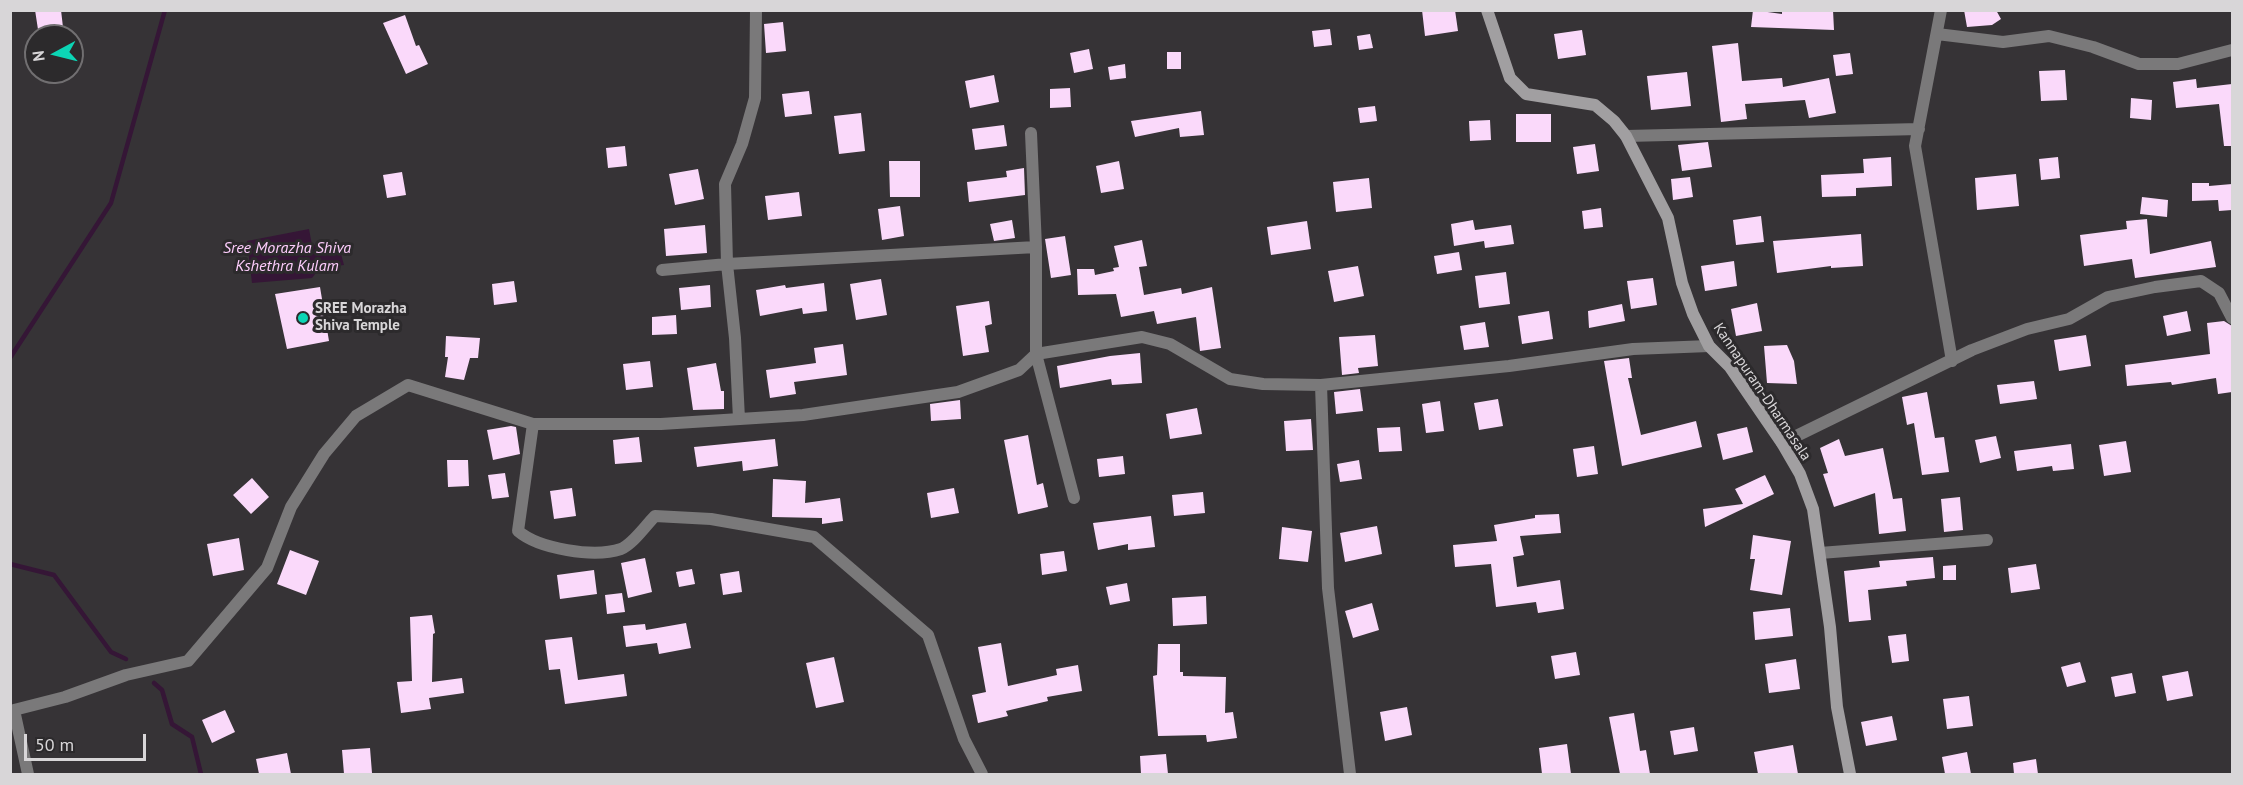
<!DOCTYPE html>
<html>
<head>
<meta charset="utf-8">
<style>
  body { margin:0 }
  #map { position:relative; width:2243px; height:785px; overflow:hidden; background:#363336; font-family:"PT Sans",sans-serif }
  canvas { display:block }
  .frame { position:absolute; inset:0; border:12px solid #d8d6d8; pointer-events:none }
  .north { position:absolute; left:24px; top:24px; width:60px; height:60px; box-sizing:border-box; background:#2c2a2c; border:2px solid #716f71; border-radius:50%; rotate:263deg; font-size:16px; font-weight:700; line-height:24px; text-align:center; color:#d8d6d8 }
  .north::after { content:''; display:block; margin:auto; width:21px; height:27px; background:#0cd5b5; clip-path:polygon(50% 0,100% 100%,50% 72%,0 100%) }
  .scale { position:absolute; left:24px; top:734px; width:122px; height:27px; box-sizing:border-box; border:3px solid #d8d6d8; border-top:0; padding-left:8px; font-size:18px; line-height:21px; white-space:nowrap; color:#d8d6d8; -webkit-text-stroke:4px #2c2a2c; paint-order:stroke }
</style>
</head>
<body>
<div id="map">
<canvas width="2243" height="785"></canvas>
<div class="frame"></div>
<div class="north">N</div>
<div class="scale">50 m</div>
</div>
<script>
const ctx = document.querySelector('canvas').getContext('2d');
ctx.lineJoin = 'round';
function fillPath(path, color) { ctx.fillStyle = color; ctx.fill(path, 'evenodd'); }
function stroke(path, color, width, dash) { ctx.strokeStyle = color; ctx.lineWidth = width; ctx.lineCap = dash ? 'butt' : 'round'; ctx.setLineDash(dash || []); ctx.stroke(path); }
function label(font, color, halo, rows, align = 'center') {
  ctx.font = font + ' "PT Sans",sans-serif'; ctx.lineWidth = 6; ctx.setLineDash([]); ctx.textBaseline = 'middle'; ctx.strokeStyle = halo; ctx.fillStyle = color; for (const [text, x, y, turn = 0] of rows) {
    ctx.save(); ctx.translate(x, y); ctx.rotate((+turn || 0) * Math.PI / 180); ctx.textAlign = isNaN(turn) ? turn : align; if (halo) ctx.strokeText(text, 0, 0); ctx.fillText(text, 0, 0); ctx.restore();
  }
}
const water = new Path2D(`
  M309 229 312 245 338 243 344 265 320 268 312 278 252 283 247 241Z`);
const stream = new Path2D(`
  M10 358 111 203 165 10
  M10 564 54 575 111 652 126 659
  M154 683 162 690 172 724 192 737 201 774`);
const building = new Path2D(`
  M35 10H61L64 36H39Z
  M1422 10H1455L1458 31 1425 36Z
  M1753 10 1782 14V10H1833L1834 30 1751 27Z
  M1964 10H1996L2001 19 1992 25 1967 27Z
  M405 15 416 46 419 45 428 64 406 74 383 23Z
  M783 22 786 51 766 53 764 24Z
  M1330 29 1332 45 1314 47 1312 31Z
  M1582 30 1586 55 1558 59 1554 34Z
  M1370 34 1373 48 1359 50 1357 36Z
  M1738 43 1742 81 1782 78 1783 87 1829 78 1836 113 1809 118 1805 100 1745 104 1747 119 1721 122 1712 46Z
  M1089 49 1093 69 1074 73 1070 53Z
  M1167 52H1181V69H1167Z
  M1850 53 1853 74 1836 76 1833 55Z
  M1125 64 1126 78 1110 80 1108 67Z
  M2065 70 2067 100 2041 101 2039 71Z
  M1687 72 1691 106 1651 110 1647 76Z
  M994 75 999 102 970 108 965 81Z
  M2196 79 2197 88 2232 84V146H2224L2219 104 2176 108 2173 82Z
  M1070 88 1071 107 1050 108V89Z
  M809 91 812 114 785 117 782 94Z
  M2131 98 2152 100 2151 120 2130 118Z
  M1375 106 1377 121 1360 123 1358 108Z
  M1201 111 1204 135 1180 137 1179 128 1135 137 1131 121Z
  M861 113 865 151 839 154 834 116Z
  M1516 114H1551V142H1516Z
  M1490 120 1491 140 1470 141 1469 121Z
  M1004 125 1007 146 975 150 972 129Z
  M1708 142 1712 167 1682 171 1678 145Z
  M1595 144 1599 171 1577 174 1573 147Z
  M625 146 627 166 608 168 606 148Z
  M1891 157 1892 186 1856 188V196L1822 197 1821 175 1864 173 1863 159Z
  M2058 157 2060 178 2041 180 2039 159Z
  M889 161H920V197H890Z
  M1119 161 1124 189 1101 193 1096 166Z
  M1024 168 1025 195 969 202 967 182 1007 177 1006 171Z
  M698 169 704 199 675 205 669 174Z
  M402 172 406 195 387 198 383 175Z
  M2016 174 2019 206 1977 210 1975 178Z
  M1690 177 1693 197 1673 200 1671 179Z
  M1369 178 1372 208 1336 212 1333 182Z
  M2192 183H2209V186L2232 184V210L2219 211 2218 200 2192 201Z
  M799 192 802 216 768 220 765 196Z
  M2142 197 2168 200 2167 217 2140 214Z
  M900 206 904 236 882 240 878 209Z
  M1601 208 1603 227 1584 229 1582 211Z
  M1761 216 1764 242 1736 245 1733 220Z
  M2147 219 2150 254 2211 241 2216 267 2135 278 2132 259 2084 266 2080 235 2127 229 2126 221Z
  M1012 220 1015 238 994 241 990 224Z
  M1473 220 1475 230 1511 225 1514 244 1485 248 1484 241 1454 246 1451 224Z
  M1307 221 1311 249 1271 255 1267 227Z
  M705 225 707 253 666 256 664 229Z
  M1861 234 1863 266 1831 268V266L1777 273 1773 241Z
  M1065 236 1071 275 1051 278 1045 239Z
  M1142 240 1147 266 1139 267 1144 295 1181 288 1182 294 1212 287 1221 348 1200 351 1196 317 1157 324 1154 311 1121 317 1116 294 1078 295 1077 269H1094L1095 275 1114 271 1113 268 1119 267 1114 246Z
  M1459 252 1462 270 1437 274 1434 256Z
  M1734 261 1737 286 1705 291 1701 266Z
  M1358 266 1364 296 1334 302 1328 271Z
  M1506 272 1510 304 1479 308 1475 276Z
  M1653 278 1657 305 1631 309 1627 281Z
  M881 279 887 315 856 320 850 284Z
  M514 281 517 302 494 305 492 284Z
  M824 283 827 311 803 314 802 308 760 316 756 290 785 285 786 288Z
  M710 285 711 307 681 310 679 288Z
  M320 287 329 341 287 349 275 294Z
  M989 301 992 324 985 326 989 352 963 356 956 306Z
  M1757 303 1762 331 1736 336 1731 309Z
  M1622 304 1625 321 1589 328 1588 311Z
  M1549 311 1553 339 1522 344 1518 316Z
  M2187 311 2191 331 2167 336 2163 316Z
  M676 315 677 334 652 335V317Z
  M2224 321 2232 326V392L2218 394 2216 378 2172 385 2171 382 2127 386 2125 365 2210 354 2207 323Z
  M1485 322 1489 347 1464 350 1460 326Z
  M1375 335 1378 366 1358 368 1359 373 1342 375 1339 337Z
  M2086 335 2091 366 2059 371 2054 340Z
  M446 336 480 338 478 358H470L464 380 445 377 448 357H445Z
  M843 344 847 375 794 382 796 394 770 398 766 370 816 363 814 348Z
  M1787 345 1794 361 1797 384 1767 383 1764 346Z
  M1140 353 1142 383 1112 385 1111 379 1060 388 1057 366 1110 356Z
  M1629 358 1632 378H1628L1641 435 1696 421 1702 447 1622 466 1604 361Z
  M650 361 653 387 626 390 623 364Z
  M716 363 721 391H724V409L693 410 687 368Z
  M2034 381 2037 399 2000 404 1997 385Z
  M1360 389 1363 411 1336 414 1334 392Z
  M1927 392 1935 438 1944 437 1949 472 1922 475 1914 423 1907 425 1902 397Z
  M1498 399 1503 426 1479 430 1474 403Z
  M960 400 961 419 931 421 930 404Z
  M1440 401 1444 431 1426 433 1422 404Z
  M1197 408 1202 434 1170 439 1166 414Z
  M1311 419 1313 450 1286 451 1284 421Z
  M511 426 516 427 520 454 493 460 487 430Z
  M1400 427 1402 451 1379 452 1377 428Z
  M1747 427 1753 452 1723 460 1717 434Z
  M1028 435 1037 485 1043 483 1048 507 1018 514 1004 440Z
  M1996 436 2001 458 1980 463 1975 440Z
  M639 437 642 462 615 464 613 440Z
  M775 439 778 466 743 471 742 461 697 467 694 447Z
  M1839 439 1845 456 1883 448 1893 499 1902 498 1906 531 1879 534 1875 493 1834 507 1823 474 1828 473 1820 448Z
  M2126 441 2131 472 2104 476 2099 445Z
  M2071 444 2074 469 2053 471 2052 466 2017 471 2014 451Z
  M1594 446 1598 474 1577 477 1573 449Z
  M1123 456 1125 474 1099 477 1097 459Z
  M447 460H468L469 486 448 487Z
  M1359 460 1362 479 1340 482 1337 464Z
  M505 473 509 497 492 499 488 475Z
  M1765 475 1774 494 1705 527 1703 509 1743 504 1735 489Z
  M252 478 269 497 251 514 233 495Z
  M773 479 806 481 805 503 840 498 843 521 822 524V518L772 517Z
  M572 488 576 516 554 519 550 491Z
  M954 488 959 513 931 518 927 493Z
  M1203 492 1205 513 1174 516 1172 495Z
  M1960 497 1963 530 1944 532 1941 499Z
  M1559 514 1561 533 1520 536 1524 555 1513 557 1517 587 1560 580 1564 609 1538 613 1536 602 1496 607 1491 564 1455 567 1453 545 1497 541 1494 525 1535 518V515Z
  M1151 516 1155 547 1128 550V544L1098 550 1093 523Z
  M1377 526 1382 554 1345 562 1340 533Z
  M1282 527 1312 531 1308 562 1279 559Z
  M1753 535 1791 541 1782 595 1750 590 1755 559H1750Z
  M239 538 244 570 213 576 207 544Z
  M290 550 319 561 306 595 277 584Z
  M1064 551 1067 571 1042 575 1040 554Z
  M1933 557 1935 578 1906 581 1907 586 1868 590 1871 620 1849 622 1844 571 1880 567 1879 561Z
  M645 558 652 592 628 598 621 563Z
  M2036 564 2040 589 2011 593 2008 568Z
  M1956 565V580H1943V566Z
  M692 569 695 584 679 587 676 572Z
  M594 570 597 594 560 599 557 575Z
  M739 571 742 592 723 595 720 574Z
  M1127 583 1130 601 1110 605 1106 587Z
  M622 593 625 612 607 614 605 595Z
  M1206 596 1207 624 1173 626 1172 598Z
  M1372 603 1379 630 1353 638 1345 611Z
  M1790 608 1793 636 1755 640 1753 612Z
  M432 615 435 633 433 634 432 682 462 678 464 693 429 698 431 709 401 713 397 682 412 681 410 617Z
  M686 623 691 648 659 654 657 643 626 647 623 626 645 624 646 630Z
  M1906 634 1909 661 1892 663 1888 636Z
  M572 637 578 680 624 674 627 696 565 704 560 669 549 670 545 640Z
  M1001 643 1008 686 1057 675 1056 669 1078 665 1082 691 1047 697 1048 701 1006 711 1008 716 978 723 972 695 986 692 978 647Z
  M1158 644H1180V672H1183V676L1226 677 1225 713 1233 712 1237 738 1207 742 1206 735 1158 736 1153 676 1157 675Z
  M1576 652 1580 675 1555 679 1551 656Z
  M834 657 844 702 816 708 806 663Z
  M1796 659 1800 689 1769 693 1765 664Z
  M2080 662 2086 682 2067 687 2061 667Z
  M2188 671 2193 696 2167 701 2162 676Z
  M2132 673 2136 693 2115 697 2111 677Z
  M1969 696 1973 726 1947 729 1943 699Z
  M1407 707 1412 735 1385 741 1380 712Z
  M225 710 235 732 212 743 202 720Z
  M1634 713 1640 751 1646 750 1650 774H1620L1609 717Z
  M1892 716 1897 740 1866 746 1861 722Z
  M1694 727 1698 751 1674 755 1670 731Z
  M1567 744 1571 774H1542L1539 748Z
  M1793 745 1798 774H1758L1754 752Z
  M370 748 372 773 344 774 342 750Z
  M1967 752 1971 774H1945L1942 757Z
  M287 753 291 774H259L256 759Z
  M1166 754 1168 774H1141L1140 756Z
  M2036 759 2038 774H2014L2013 763Z`);
const street = new Path2D(`
  M1941 10 1915 146 1952 361
  M1937 34 2003 42 2049 36 2093 47 2139 64H2178L2232 50
  M1031 133 1036 247V354L1074 498
  M1626 136 1919 129
  M662 270 727 264 1036 247
  M1321 385 1328 588 1350 774
  M739 419 735 338 727 264 725 184 742 144 755 98 756 10
  M533 424 518 531C539 549 594 558 621 549 633 544 646 525 655 516L711 519 814 537 928 635 964 739 982 774
  M1782 443 1972 350 2027 329 2069 319 2108 297 2155 287 2201 281 2219 293 2232 318
  M1820 553 1987 540
  M28 774 14 710 65 697 126 675 188 661 267 568 291 507 324 454 356 416 408 385 533 424H661L803 415 958 392 1019 370 1036 354 1142 337 1170 344 1230 379 1263 384 1321 385 1509 366 1633 349 1709 346`);
const secondary = new Path2D(`
  M1487 10 1510 78 1526 94 1595 105 1614 121 1626 136 1668 218 1682 283 1693 314 1709 346 1730 367 1782 443 1800 474 1813 509 1830 627 1837 707 1850 774`);
const markers = [
  [303,318,6,"#0cd5b5"]
];
const poiNames = [
  ["SREE Morazha",315,309],
  ["Shiva Temple",315,326]
];
const streetNames = [
  ["Kannapuram-Dharmasala",1762,392,56]
];
const waterNames = [
  ["Sree Morazha Shiva",287,248],
  ["Kshethra Kulam",287,266]
];
fillPath(water, '#351636');
stroke(stream, '#351636', 4.5);
fillPath(building, '#fad9fa');
stroke(street, '#7a797a', 12);
stroke(secondary, '#a19fa1', 12);
for (const [x, y, r, color] of markers) { const dot = new Path2D(); dot.arc(x, y, r, 0, 2 * Math.PI); ctx.fillStyle = color; ctx.fill(dot); stroke(dot, '#2c2a2c', 2); }
label('bold 15px', '#d8d6d8', '#2c2a2c', poiNames, 'left');
label('15px', '#d8d6d8', '#2c2a2c', streetNames);
label('italic 16px', '#fdcdfc', '#2c2a2c', waterNames);
</script>
</body>
</html>
